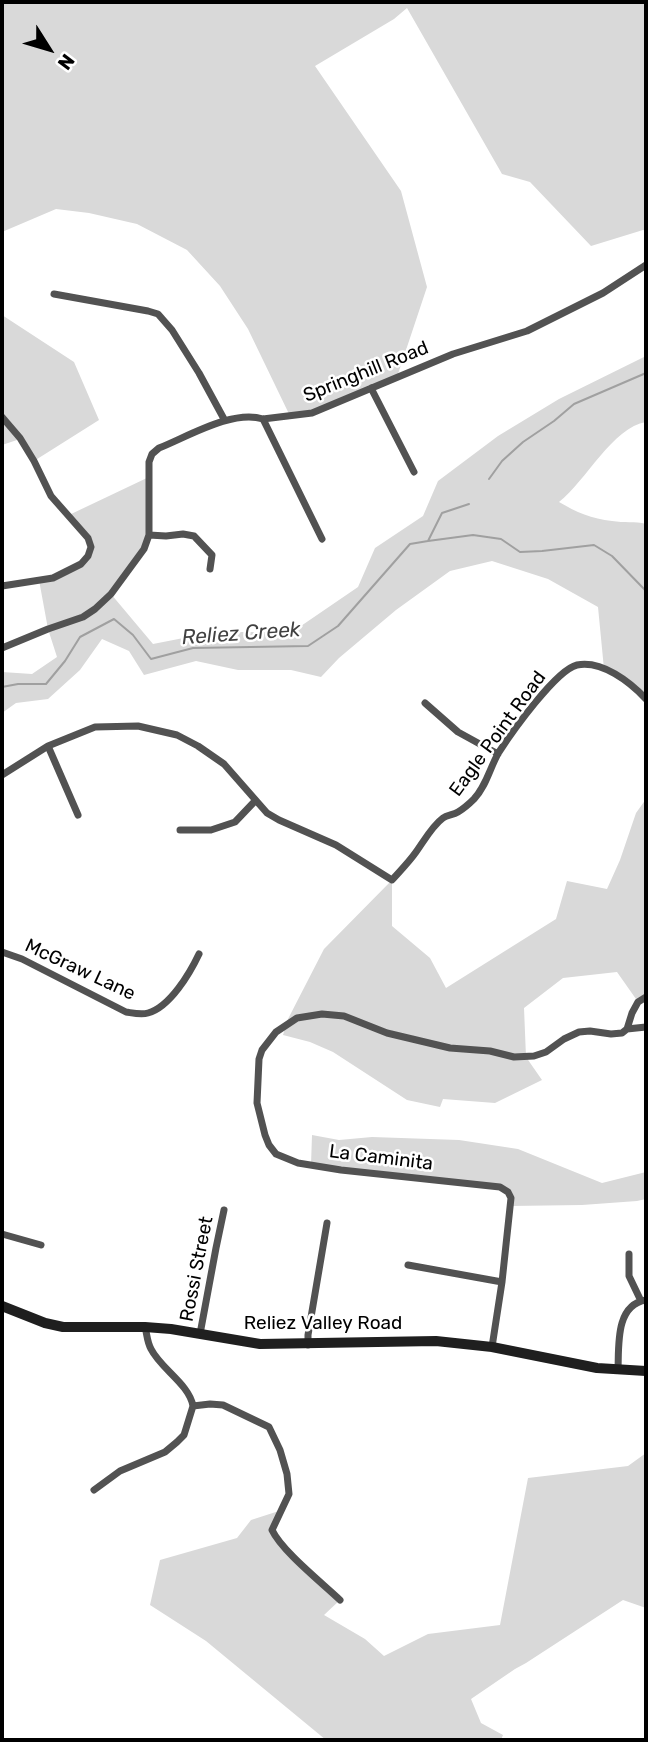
<!DOCTYPE html>
<html>
<head>
<meta charset="utf-8">
<style>
  body { margin:0 }
  #map { position:relative; width:648px; height:1742px; overflow:hidden; background:#fff; font-family:Rubik,sans-serif }
  canvas { display:block }
  .frame { position:absolute; inset:0; border:4px solid #000; pointer-events:none }
  .north { position:absolute; left:14px; top:14px; width:70px; height:70px; -webkit-text-stroke:5px #fff; paint-order:stroke; rotate:127deg; font-size:19px; font-weight:700; line-height:28px; text-align:center; color:#000 }
  .north::after { content:''; display:block; margin:auto; width:24px; height:32px; background:#000; clip-path:polygon(50% 0,100% 100%,50% 72%,0 100%) }
</style>
</head>
<body>
<div id="map">
<canvas width="648" height="1742"></canvas>
<div class="frame"></div>
<div class="north">N</div>
</div>
<script>
const ctx = document.querySelector('canvas').getContext('2d');
ctx.lineJoin = 'round';
function fillPath(path, color) { ctx.fillStyle = color; ctx.fill(path, 'evenodd'); }
function stroke(path, color, width, dash) { ctx.strokeStyle = color; ctx.lineWidth = width; ctx.lineCap = dash ? 'butt' : 'round'; ctx.setLineDash(dash || []); ctx.stroke(path); }
function label(font, color, halo, rows, align = 'center') {
  ctx.font = font + ' Rubik,sans-serif'; ctx.lineWidth = 5; ctx.setLineDash([]); ctx.textBaseline = 'middle'; ctx.strokeStyle = halo; ctx.fillStyle = color; for (const [text, x, y, turn = 0] of rows) {
    ctx.save(); ctx.translate(x, y); ctx.rotate((+turn || 0) * Math.PI / 180); ctx.textAlign = isNaN(turn) ? turn : align; if (halo) ctx.strokeText(text, 0, 0); ctx.fillText(text, 0, 0); ctx.restore();
  }
}
const green = new Path2D(`
  M2 2H646V231L643 230 591 246 530 182 502 174 407 8 394 19 315 66 401 191 427 287 396 380 327 408 290 416 248 329 220 286 187 250 137 224 89 213 56 209 2 232Z
  M2 315 74 362 99 420 34 461 20 439 2 445Z
  M646 356V422C613 427 586 481 559 502 576 512 592 519 612 521 624 523 635 521 646 524V699L604 669 598 607 548 579 492 561 450 571 396 610 339 658 321 677 291 670H238L196 661 144 675 129 651 102 639 80 670 48 699 16 703 2 713V672L32 674 57 657 48 629 39 580 81 564 91 547 69 515 149 477V535L111 594 153 644 214 632H267L298 628 358 587 375 548 423 516 438 481 498 436 559 399Z
  M646 799V993L636 999 617 972 563 978 524 1008 526 1057 542 1080 495 1103 443 1099 440 1107 407 1100 333 1052 310 1042 283 1035 288 1019 324 949 392 880V926L430 958 446 988 556 919 567 881 607 889 620 860 636 813Z
  M312 1135 339 1140 372 1137 459 1140 518 1149 602 1183 646 1172V1199L637 1201 582 1205 510 1206 511 1198 500 1187 311 1165Z
  M646 1453V1608L623 1600 526 1663 515 1669 471 1699 481 1723 503 1735 501 1740H326L206 1641 150 1605 160 1560 237 1538 251 1520 282 1510 273 1534 340 1600 324 1615 365 1639 384 1656 428 1634 500 1625 528 1478 628 1466Z`);
const stream = new Path2D(`
  M489 479 502 461 523 442 554 421 574 404 646 373
  M428 541 473 535 501 539 520 552 542 551 594 545 612 556 646 591
  M2 687 18 684H46L65 661 80 637 114 619 133 635 151 659 193 648 308 646 338 626 410 544 428 541 442 513 469 504`);
const street = new Path2D(`
  M54 294 148 311 158 314 172 330 199 373 224 419
  M371 388 414 472
  M2 417 20 438 34 461 51 496 88 538 91 547 88 556 81 564 53 578 2 586
  M263 419 322 539
  M149 535 166 536 183 534 194 536 212 555 210 569
  M2 648 48 629 83 617 95 609 111 594 144 549 149 535V462L152 454 159 448C187 437 233 409 263 419L312 413 453 354 527 331 603 293 646 265
  M425 703 458 732 498 754
  M48 746 78 815
  M2 775 48 746 95 727 138 726 177 735 198 746 224 764 267 813 279 820 336 845 392 880C400 871 409 862 416 852 424 841 432 826 443 818 447 815 453 815 458 812 463 809 470 803 474 799 487 785 490 767 499 752 512 732 556 670 577 665 602 660 630 682 646 699
  M180 830H211L235 822 255 801
  M2 952 22 959 126 1012C133 1013 141 1015 148 1013 170 1007 190 973 199 954
  M627 1029 646 1027
  M2 1234 41 1245
  M629 1254V1276L641 1301
  M408 1265 502 1282
  M145 1327C147 1334 147 1342 151 1349 161 1369 189 1384 193 1406
  M200 1334 216 1248 224 1210
  M308 1345V1335L327 1223
  M492 1347 502 1282 511 1198 508 1192 500 1187 341 1170 298 1163 276 1154 269 1145 265 1135 257 1103 259 1059 262 1050 276 1032 297 1018 322 1014 344 1016 387 1033 450 1048 490 1051 514 1057 534 1056 546 1052 564 1039 579 1032 590 1031 611 1034 622 1033 627 1029 632 1013 638 1002 646 997
  M618 1370C619 1346 615 1305 646 1300
  M193 1406 210 1404 223 1405 269 1427 280 1450 287 1474 289 1494 272 1530C282 1551 321 1582 340 1600
  M94 1490 120 1471 165 1452 177 1442 184 1435 193 1406`);
const secondary = new Path2D(`
  M2 1306 45 1323 63 1327H145L171 1329 260 1344 436 1341 492 1347 597 1368 646 1371`);
const streetNames = [
  ["Springhill Road",366,372,-22],
  ["Eagle Point Road",498,734,-54],
  ["McGraw Lane",80,970,25],
  ["La Caminita",381,1158,7],
  ["Rossi Street",197,1269,-79],
  ["Reliez Valley Road",323,1324]
];
const waterNames = [
  ["Reliez Creek",241,634,-4]
];
fillPath(green, '#d9d9d9');
stroke(stream, '#a0a0a0', 2);
stroke(street, '#525252', 7);
stroke(secondary, '#1f1f1f', 10);
label('19px', '#000', '#fff', streetNames);
label('italic 21px', '#414141', '#fff', waterNames);
</script>
</body>
</html>
